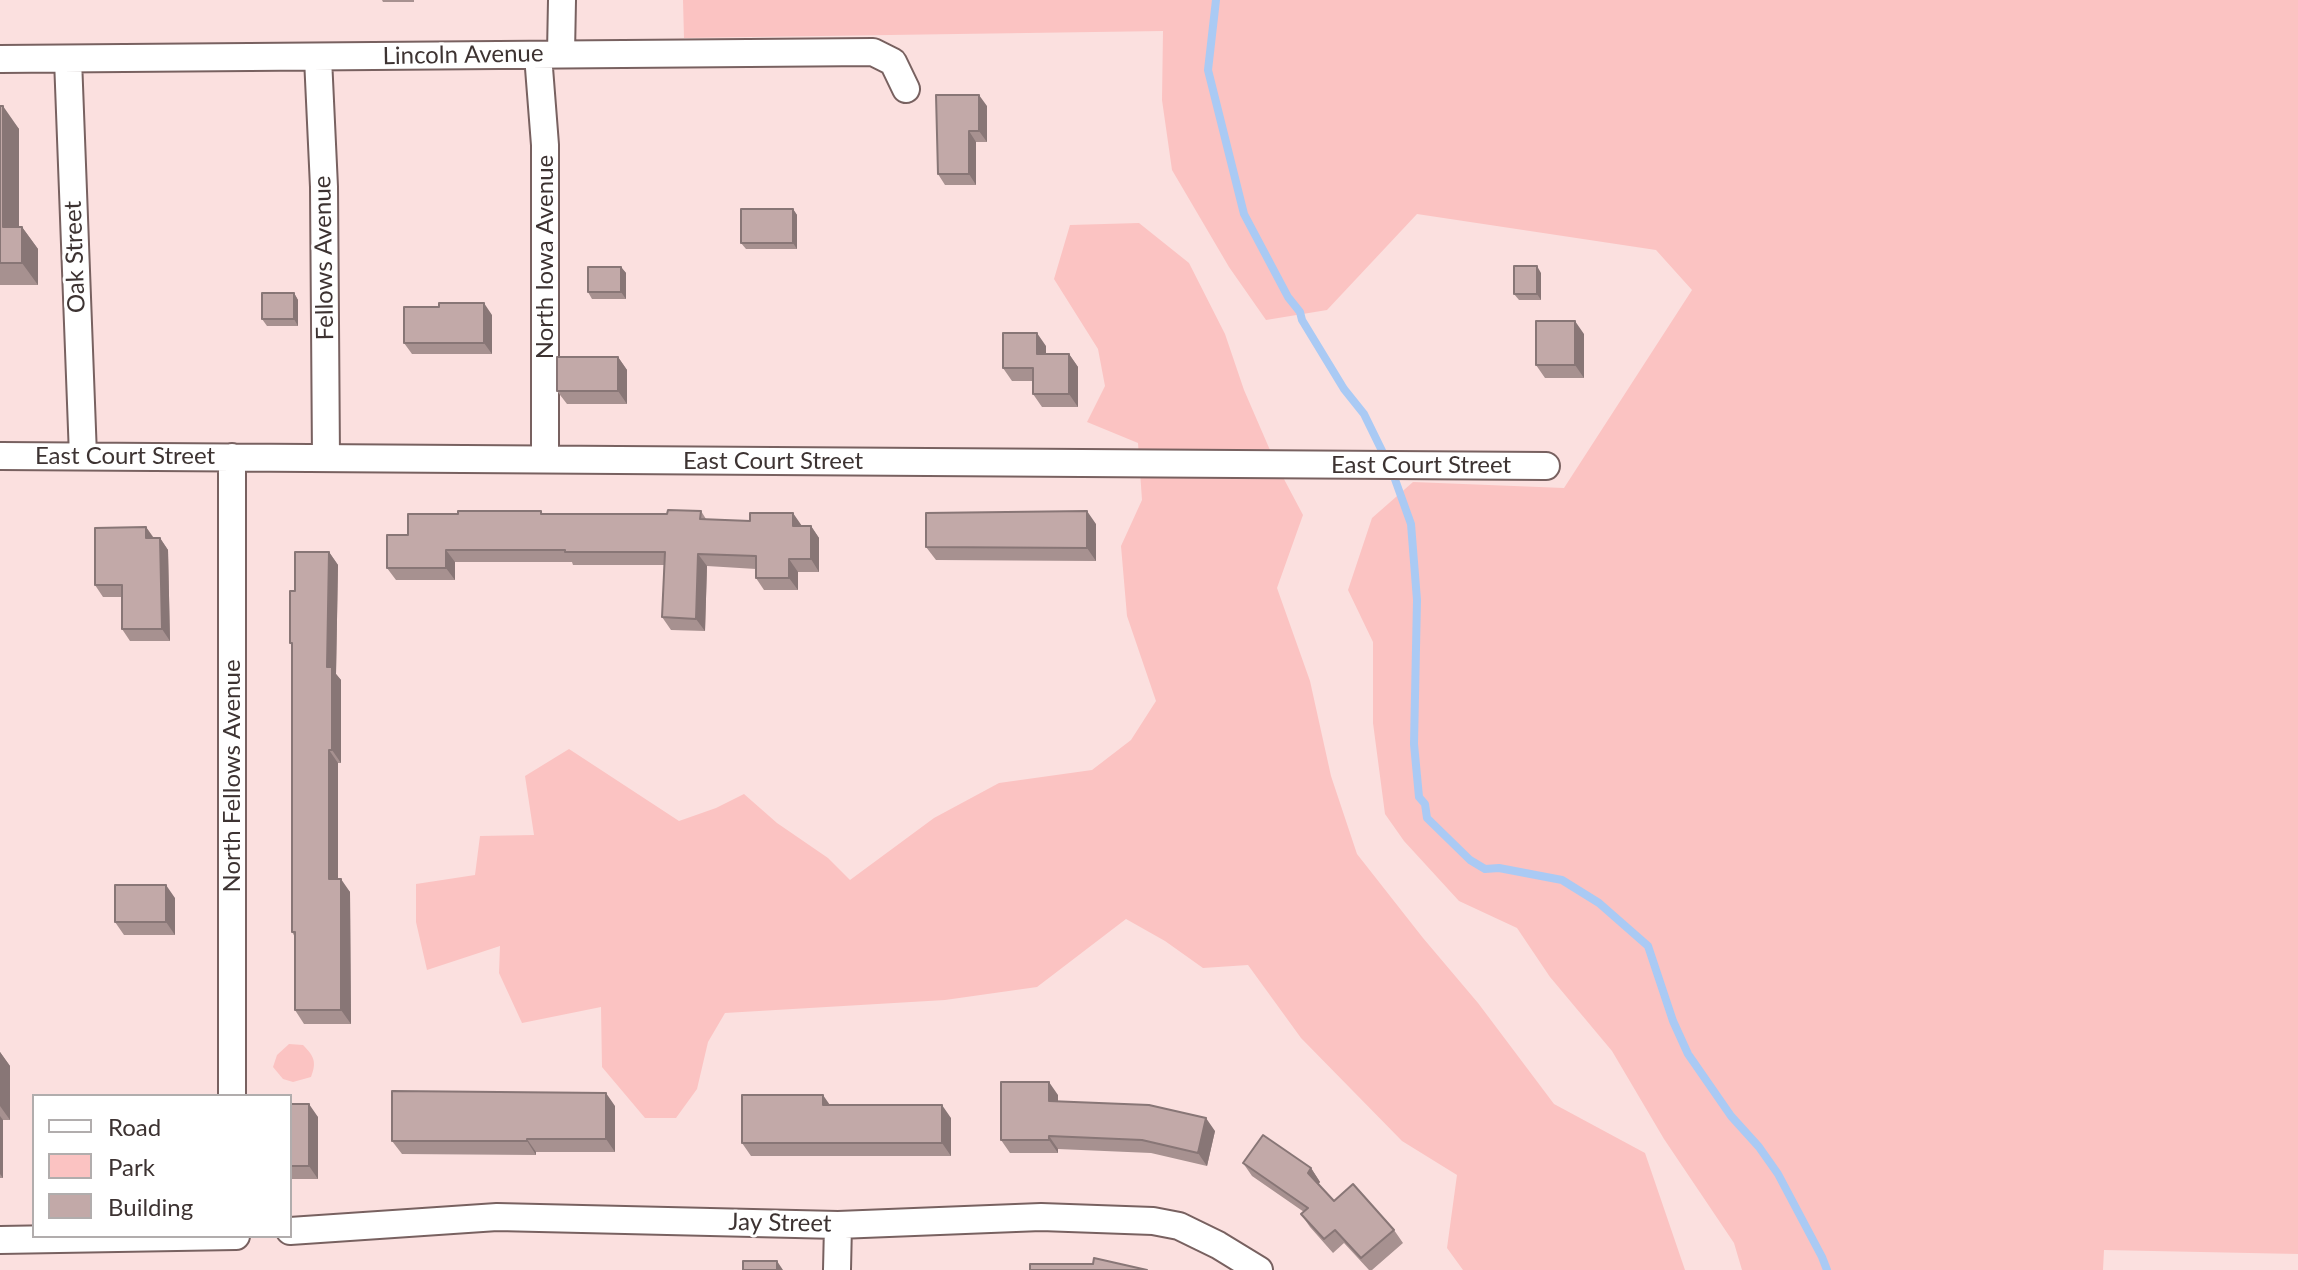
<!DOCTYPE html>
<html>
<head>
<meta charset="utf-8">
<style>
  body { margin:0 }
  #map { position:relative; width:2298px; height:1270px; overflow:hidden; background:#fbe0df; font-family:Lato,sans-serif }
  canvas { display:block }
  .legend { position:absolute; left:32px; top:1094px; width:260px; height:144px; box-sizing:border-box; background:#fff; border:2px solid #b1adad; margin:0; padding:10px 14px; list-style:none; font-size:24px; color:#3d3332 }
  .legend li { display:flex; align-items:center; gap:16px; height:40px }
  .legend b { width:40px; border:2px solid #b1adad }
</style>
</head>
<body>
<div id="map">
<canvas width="2298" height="1270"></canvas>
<ul class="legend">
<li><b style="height:10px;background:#fff"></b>Road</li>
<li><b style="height:22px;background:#fbc3c2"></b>Park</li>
<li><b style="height:22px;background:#c2a9a8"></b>Building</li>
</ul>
</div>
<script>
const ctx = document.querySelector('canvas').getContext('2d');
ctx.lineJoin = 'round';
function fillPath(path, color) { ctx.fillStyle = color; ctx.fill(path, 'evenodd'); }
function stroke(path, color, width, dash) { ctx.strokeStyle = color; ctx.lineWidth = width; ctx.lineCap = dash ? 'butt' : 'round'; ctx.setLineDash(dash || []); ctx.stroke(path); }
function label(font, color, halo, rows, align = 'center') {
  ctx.font = font + ' Lato,sans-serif'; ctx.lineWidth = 6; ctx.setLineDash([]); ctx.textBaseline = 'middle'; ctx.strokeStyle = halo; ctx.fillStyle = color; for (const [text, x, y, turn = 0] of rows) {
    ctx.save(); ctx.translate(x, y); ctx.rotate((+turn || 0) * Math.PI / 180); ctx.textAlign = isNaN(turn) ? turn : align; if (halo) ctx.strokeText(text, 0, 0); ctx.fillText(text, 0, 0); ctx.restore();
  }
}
const green = new Path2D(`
  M683 0H2298V1254L2104 1250 2103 1270H1742L1734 1243 1664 1139 1612 1051 1550 977 1517 928 1459 901 1404 841 1385 814 1373 723V642L1348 590 1372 518 1413 482 1564 488 1692 290 1656 250 1417 214 1327 310 1266 320 1229 267 1172 170 1162 100 1163 31 684 38Z
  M1139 223 1189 263 1225 334 1244 390 1276 464 1303 515 1277 588 1310 681 1331 776 1357 854 1423 938 1478 1003 1554 1104 1645 1153 1685 1270H1463L1447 1248 1457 1175 1402 1141 1301 1038 1248 965 1203 968 1165 941 1126 919 1037 987 945 1000 725 1013 708 1042 697 1089 676 1118H645L602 1067 601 1007 522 1023 499 973 500 946 427 970 416 922V884L475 875 480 836 534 835 525 776 569 749 679 821 716 808 744 794 777 823 828 858 850 880 934 818 999 783 1092 770 1131 740 1156 701 1127 616 1121 546 1142 500 1138 443 1087 422 1105 386 1098 349 1054 279 1070 225Z
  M289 1044 303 1045C314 1056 317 1062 311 1077L293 1082 283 1079 273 1067 277 1055Z`);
const stream = new Path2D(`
  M1216 0 1208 70 1244 214 1288 297 1300 312 1302 320 1344 389 1364 414 1386 459
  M1392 471 1411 524 1417 600 1414 744 1419 797 1425 804 1427 818 1470 860 1485 869 1499 868 1562 880 1599 903 1648 946 1673 1021 1688 1054 1731 1116 1759 1147 1778 1174 1822 1257 1827 1270`);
const street = new Path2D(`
  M561 53 562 0
  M538 55 545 145V459
  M318 58 324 187 326 458
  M0 59 873 52 893 62 906 89
  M68 59 83 456
  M0 456 1546 466
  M232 457V1096
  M290 1231 497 1217 838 1225 1041 1217 1153 1221 1179 1226 1218 1245 1259 1270
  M0 1240 236 1236
  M837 1270 838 1225`);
const wall = new Path2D(`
  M382 0H414V2H383Z
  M0 106 19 129V227H22L38 249V285H0Z
  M987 106V142H976V185H945L938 174Z
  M793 209 797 215V249H746L741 243Z
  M621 267 626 273V299H592L588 292Z
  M1541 273V300H1519L1514 294Z
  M294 293 298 300V326H267L262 319Z
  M492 315V354H412L404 343Z
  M1584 334V378H1545L1536 365Z
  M1046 346V354H1069L1078 367V407H1042L1033 394V381H1012L1003 368Z
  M618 357 627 370V404H567L557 391Z
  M541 511 543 514H667L701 511 706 519 811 526 819 538V572H798V590H764L756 578V569L707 566 705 631 671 630 662 617 664 565H573L572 562H455V580H396L387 568 458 514Z
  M1096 524V561L936 560 926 547Z
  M146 527 154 538H160L168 550 170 641H130L122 629V597H103L95 585Z
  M329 552 338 565 336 674 341 680V763H338V879L350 892 351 1024H304L295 1010V937L292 932V646L290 643Z
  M175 898V935H124L115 922Z
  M0 1052 10 1066V1120H3V1178H0Z
  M1058 1095V1101L1215 1131 1207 1166 1151 1153 1058 1149V1153H1010L1001 1140Z
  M290 1104 318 1117V1179H290Z
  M830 1105 951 1118V1156H751L742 1143Z
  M615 1106V1152H536V1155L402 1154 392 1141Z
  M1243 1163 1311 1168 1320 1182 1318 1184 1334 1201 1394 1230 1403 1243 1372 1270H1369L1344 1243 1333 1253 1310 1227 1301 1214 1304 1212 1252 1176Z`);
const shadedWall = new Path2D(`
  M979 95 987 106V142L979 131Z
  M3 106 19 129V249L3 227Z
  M969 131 976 142V185L969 174Z
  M793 209 797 215V249L793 243Z
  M22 227 38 249V285L22 263Z
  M1537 266 1541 273V300L1537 294Z
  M621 267 626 273V299L621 292Z
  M294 293 298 300V326L294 319Z
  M484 303 492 315V354L484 343Z
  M1575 321 1584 334V378L1575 365Z
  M1037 333 1046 346V367L1037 354Z
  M1069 354 1078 367V407L1069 394Z
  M618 357 627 370V404L618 391Z
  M1087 511 1096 524V561L1087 548Z
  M793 513 802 526H793Z
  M811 526 819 538V572L811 559Z
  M146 527 154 539 146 538Z
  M160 538 168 550 170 641 162 629Z
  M446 550 455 562V580L446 568Z
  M329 552 338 565 336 674 341 680V763L332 750 327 667Z
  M698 554 707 566 705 631 696 619Z
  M789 559 798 572V590L789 578Z
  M329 750 338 763V892L329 879Z
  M341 879 350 892 351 1024 341 1010Z
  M166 885 175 898V935L166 922Z
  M0 1052 10 1066V1120L0 1106Z
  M1049 1082 1058 1095V1114L1049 1101Z
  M606 1093 615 1106V1152L606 1139Z
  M823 1095 832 1108 823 1105Z
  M309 1104 318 1117V1179L309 1166Z
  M942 1105 951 1118V1156L942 1143Z
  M0 1116 3 1120V1178L0 1174Z
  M1206 1118 1215 1131 1207 1166 1198 1153Z
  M1049 1136 1058 1149V1153L1049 1140Z
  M527 1139 536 1152V1155L527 1141Z
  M1311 1168 1320 1182 1317 1186 1308 1173Z
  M777 1261 783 1270H777Z`);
const building = new Path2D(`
  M936 95H979V131H969V174H938Z
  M0 106H3V227H22V263H0Z
  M741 209H793V243H741Z
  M1514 266H1537V294H1514Z
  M588 267H621V292H588Z
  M262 293H294V319H262Z
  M439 303H484V343H404V307H439Z
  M1536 321H1575V365H1536Z
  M1003 333H1037V354H1069V394H1033V368H1003Z
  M557 357H618V391H557Z
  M668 510 701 511 700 519 750 521V513H793V526H811V559H789V578H756V556L698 554 696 619 662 617 665 552H565V550H446V568H387V535H408V514H458V511H541V514H667Z
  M1087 511V548L926 547V513Z
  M146 527V538H160L162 629H122V585H95V528Z
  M295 552H329L327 667H332V750H329V879H341V1010H295V932H292V643H290V591H295Z
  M115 885H166V922H115Z
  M1001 1082H1049V1101L1149 1105 1206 1118 1198 1153 1142 1140 1049 1136V1140H1001Z
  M392 1091 606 1093V1139H527V1141H392Z
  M742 1095H823V1105H942V1143H742Z
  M290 1104H309V1166H290Z
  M1263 1135 1311 1168 1308 1173 1334 1201 1353 1184 1394 1230 1361 1258 1335 1230 1324 1239 1301 1214 1308 1208 1243 1163Z
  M1094 1258 1147 1270H1030V1264H1093Z
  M743 1261H777V1270H743Z`);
const streetNames = [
  ["Lincoln Avenue",463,55,-1],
  ["Oak Street",75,257,-92],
  ["North Iowa Avenue",545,257,-90],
  ["Fellows Avenue",324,258,-91],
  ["East Court Street",125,456],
  ["East Court Street",773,461],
  ["East Court Street",1421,465],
  ["North Fellows Avenue",232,776,-90],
  ["Jay Street",780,1223,1]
];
fillPath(green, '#fbc3c2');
stroke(stream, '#aacaf4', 8);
stroke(street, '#786160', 30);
stroke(street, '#fff', 26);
fillPath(wall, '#a79190');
fillPath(shadedWall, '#887676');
fillPath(building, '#c2a9a8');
stroke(building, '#887676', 2);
label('24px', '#3d3332', '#fff', streetNames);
</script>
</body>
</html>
